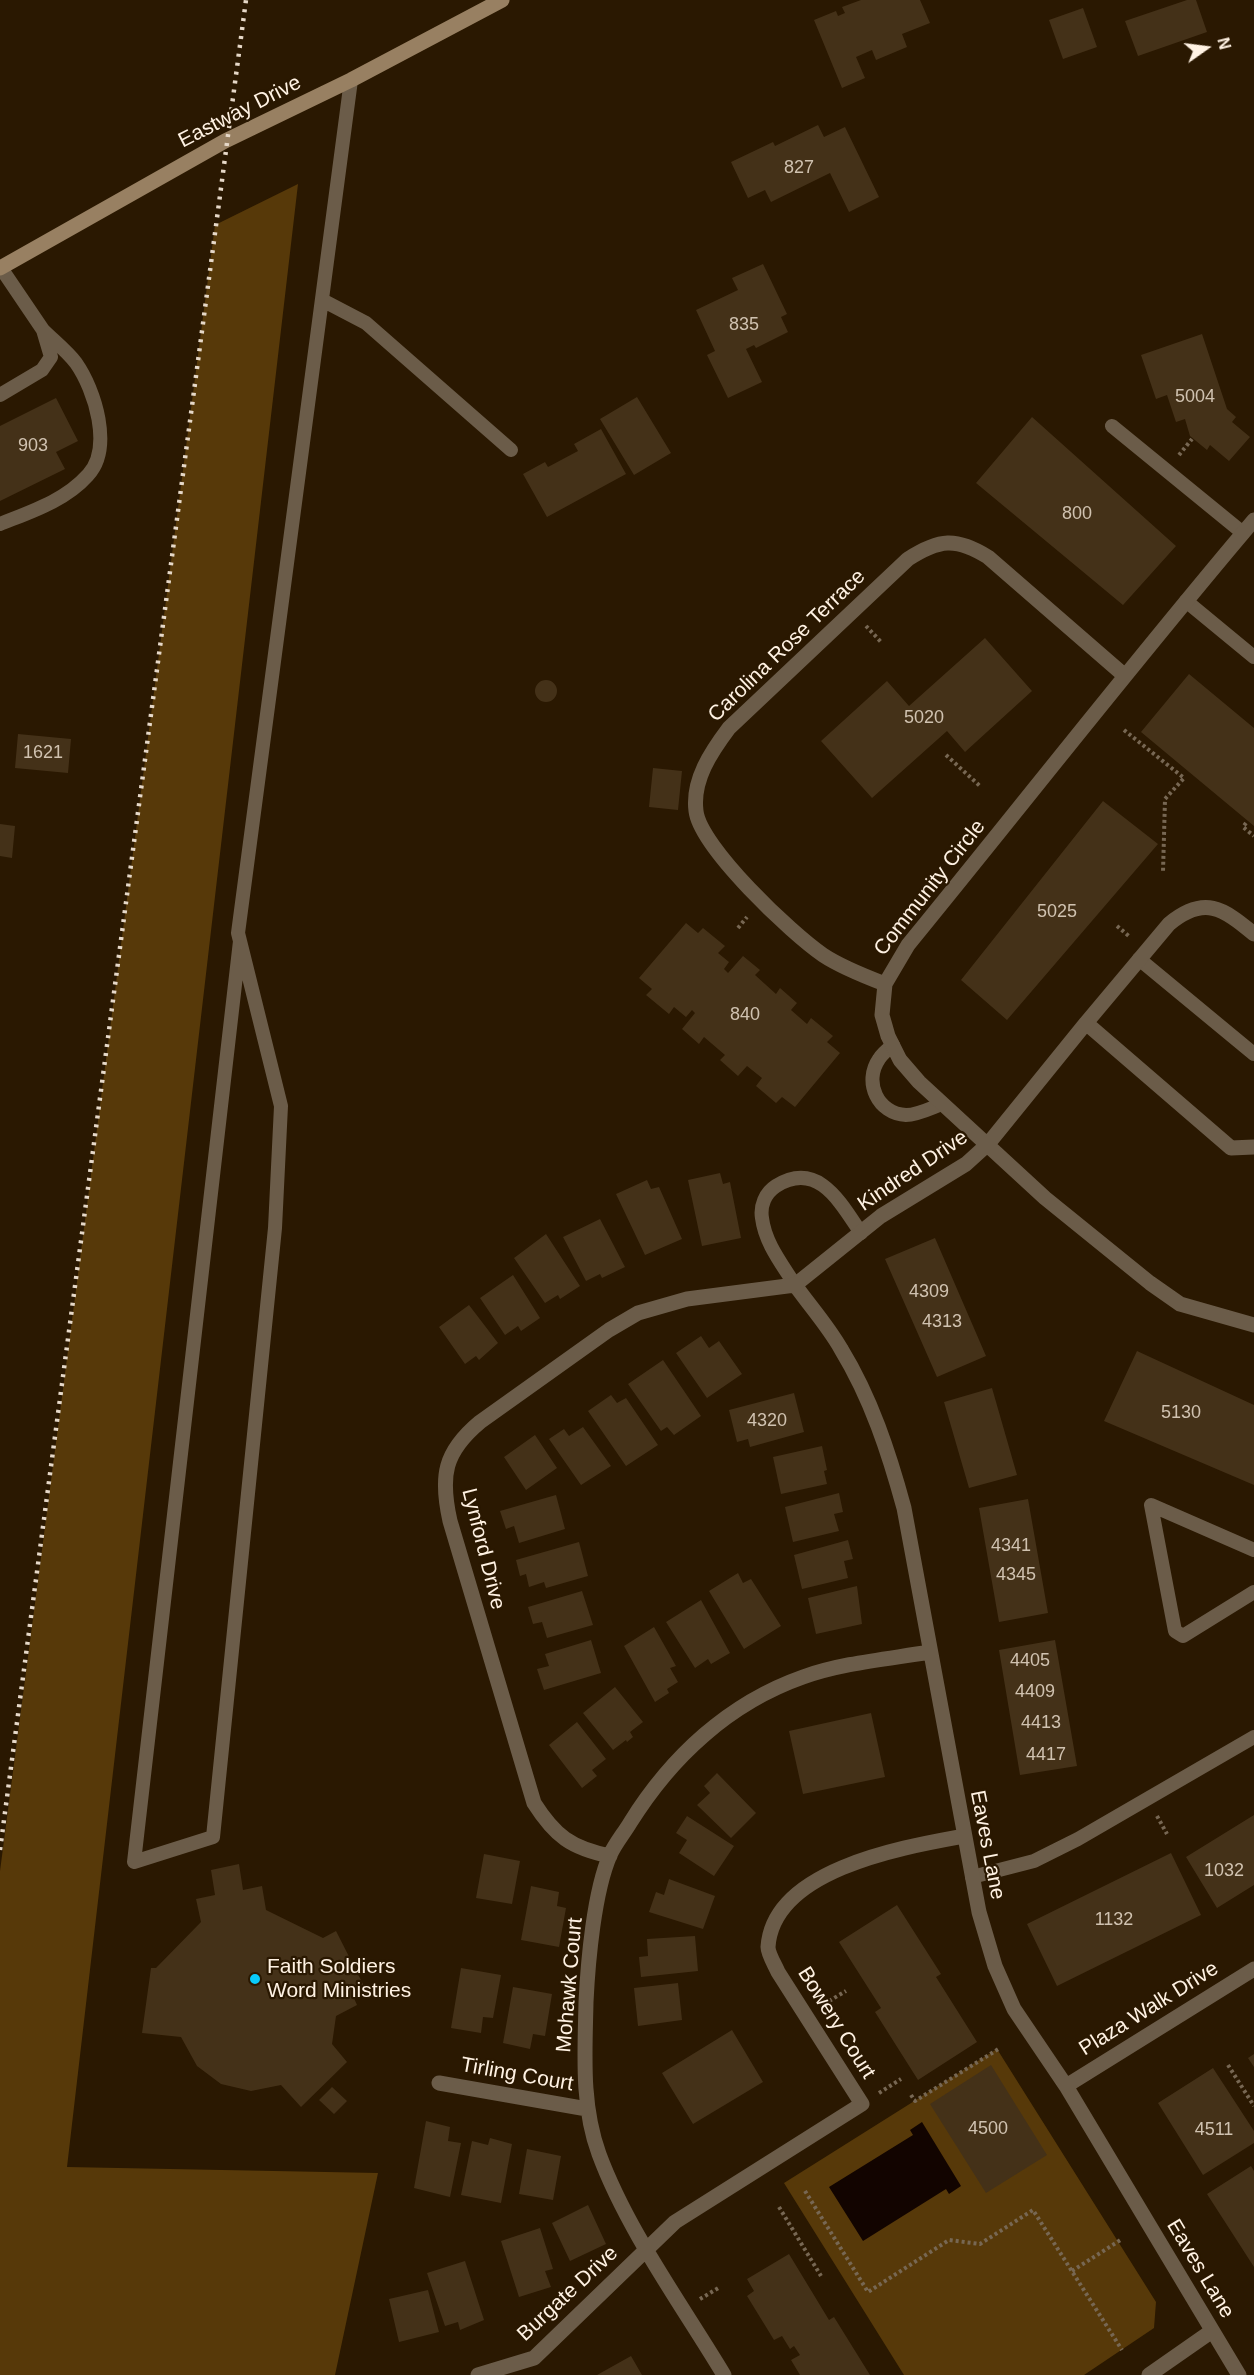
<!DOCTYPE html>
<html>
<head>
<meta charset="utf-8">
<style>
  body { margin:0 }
  #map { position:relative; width:1254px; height:2375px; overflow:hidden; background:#2a1801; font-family:Helvetica,sans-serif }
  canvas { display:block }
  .north { position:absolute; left:1176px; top:18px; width:60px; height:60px; -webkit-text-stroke:4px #2a1801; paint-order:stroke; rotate:76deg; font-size:16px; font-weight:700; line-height:24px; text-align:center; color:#fff2e3 }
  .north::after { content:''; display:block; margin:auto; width:21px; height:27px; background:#fff2e3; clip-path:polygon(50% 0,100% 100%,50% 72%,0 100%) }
</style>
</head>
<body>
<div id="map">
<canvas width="1254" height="2375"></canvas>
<div class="north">N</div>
</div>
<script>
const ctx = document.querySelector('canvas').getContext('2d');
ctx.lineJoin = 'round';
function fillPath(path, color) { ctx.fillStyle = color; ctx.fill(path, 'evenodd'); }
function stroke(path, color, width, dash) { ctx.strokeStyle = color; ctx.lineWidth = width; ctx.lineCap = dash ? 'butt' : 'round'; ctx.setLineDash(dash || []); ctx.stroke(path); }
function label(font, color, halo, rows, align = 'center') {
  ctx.font = font + ' Helvetica,sans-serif'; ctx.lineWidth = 4.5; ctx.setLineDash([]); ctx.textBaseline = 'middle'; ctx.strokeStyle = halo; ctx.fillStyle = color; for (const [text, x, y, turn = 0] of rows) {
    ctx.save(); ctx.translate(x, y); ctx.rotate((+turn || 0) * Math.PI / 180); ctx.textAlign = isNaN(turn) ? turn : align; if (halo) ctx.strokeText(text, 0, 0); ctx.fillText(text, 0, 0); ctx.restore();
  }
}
const green = new Path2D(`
  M298 184 67 2167 378 2173 335 2375H0V1871L215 225Z
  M997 2049 1156 2302 1154 2328 1084 2375H904L784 2183Z`);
const water = new Path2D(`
  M922 2122 961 2186 949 2194 946 2189 863 2241 829 2187 913 2135 910 2130Z`);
const building = new Path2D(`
  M861 0H920L930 23 902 34 907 47 876 60 872 50 856 57 865 78 842 88 814 20 836 11 838 16 845 13 842 7Z
  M1187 0H1196L1207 32 1138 56 1125 21Z
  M1083 8 1097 47 1063 59 1049 20Z
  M818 125 824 137 845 127 879 197 849 212 830 173 771 202 765 190 748 198 731 162 773 142 775 146Z
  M763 264 787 314 781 317 788 332 756 348 754 345 746 349 762 382 728 398 707 355 715 351 696 310 738 290 732 278Z
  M1202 334 1227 409 1236 417 1232 422 1250 437 1229 461 1210 445 1207 450 1190 436 1185 419 1176 422 1167 395 1156 399 1141 355Z
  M637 397 671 453 634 475 600 419Z
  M56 398 78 441 56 452 65 469 0 501V426Z
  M1032 417 1176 546 1123 605 976 483Z
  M601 429 626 474 547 517 523 474 545 462 548 467 578 451 574 444Z
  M985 638 1032 691 965 752 947 731 872 798 821 741 887 681 909 706Z
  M1189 674 1254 728V826L1141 732Z
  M535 691a11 11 0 1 1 22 0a11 11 0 1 1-22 0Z
  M18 734 71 739 68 773 15 768Z
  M653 768 682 771 678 810 649 807Z
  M1103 801 1158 844 1007 1020 961 980Z
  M0 824 15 826 12 858 0 856Z
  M686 923 698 933 703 928 725 946 718 953 729 962 724 969 728 973 743 956 760 970 755 975 776 994 780 988 797 1003 791 1010 807 1024 811 1018 833 1036 827 1042 840 1053 795 1107 782 1097 776 1103 756 1086 762 1078 747 1066 738 1076 720 1060 725 1055 704 1037 699 1044 682 1029 695 1013 692 1010 686 1017 674 1007 669 1014 646 995 652 989 639 978Z
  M720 1173 723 1184 730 1182 741 1238 702 1246 688 1180Z
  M647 1180 651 1189 659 1187 682 1239 645 1255 616 1194Z
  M600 1219 625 1267 602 1278 600 1274 586 1281 563 1237Z
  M546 1234 580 1286 560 1299 558 1295 545 1303 514 1258Z
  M935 1238 986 1356 937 1377 885 1259Z
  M513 1275 540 1318 521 1331 518 1326 505 1335 480 1298Z
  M469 1305 498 1343 479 1360 476 1356 465 1364 439 1327Z
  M701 1336 709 1348 719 1341 742 1374 707 1398 676 1353Z
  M1137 1351 1254 1405V1485L1104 1421Z
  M663 1360 701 1416 674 1435 667 1427 661 1431 628 1384Z
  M992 1388 1017 1475 969 1488 944 1402Z
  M794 1393 804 1432 750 1447 748 1439 737 1442 729 1410Z
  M611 1395 617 1403 626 1398 658 1445 626 1466 588 1411Z
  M583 1427 611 1466 581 1485 549 1439 564 1429 569 1436Z
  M535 1435 557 1468 526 1490 504 1457Z
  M822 1446 827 1470 824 1471 827 1484 781 1494 773 1457Z
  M839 1493 843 1512 834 1514 839 1531 793 1542 785 1507Z
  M556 1495 565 1529 519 1543 514 1526 506 1529 500 1511Z
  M1028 1499 1048 1613 999 1622 979 1508Z
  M848 1540 853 1559 844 1561 848 1578 802 1589 794 1555Z
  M579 1542 588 1576 546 1588 544 1582 529 1587 526 1574 520 1576 516 1560Z
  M738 1573 743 1583 751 1579 781 1626 744 1649 709 1591Z
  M857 1586 862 1624 816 1634 808 1598Z
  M582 1591 593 1625 547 1638 542 1622 533 1624 528 1607Z
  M701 1600 730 1653 711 1664 708 1659 695 1668 666 1622Z
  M654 1627 676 1666 670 1668 678 1682 667 1689 669 1693 655 1702 624 1646Z
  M591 1640 601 1673 544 1690 537 1669 549 1666 545 1654Z
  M1055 1640 1077 1766 1020 1775 999 1650Z
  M615 1687 643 1722 630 1732 633 1737 627 1742 626 1740 613 1750 583 1713Z
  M871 1713 885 1777 803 1794 789 1731Z
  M577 1722 606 1759 592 1770 597 1776 582 1788 549 1745Z
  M717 1773 756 1813 731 1838 697 1805 710 1793 704 1786Z
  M1254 1815V1885L1217 1908 1186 1857Z
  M687 1816 734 1846 714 1876 679 1853 687 1840 676 1833Z
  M1171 1853 1201 1915 1057 1986 1027 1924Z
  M484 1854 520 1861 512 1904 476 1898Z
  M239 1864 243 1890 262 1886 266 1910 323 1938 336 1931 366 1990 353 1996 357 2005 336 2016 332 2044 347 2062 301 2107 281 2085 251 2091 221 2084 197 2066 181 2037 142 2033 151 1968H156L201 1922 196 1899 215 1895 211 1870Z
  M669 1879 715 1896 703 1929 649 1912 656 1892 664 1895Z
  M531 1886 559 1892 557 1906 566 1908 559 1947 521 1940Z
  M897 1905 941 1974 936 1977 977 2042 918 2080 875 2012 881 2008 839 1942Z
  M695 1936 698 1971 641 1977 639 1957 648 1956 647 1939Z
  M461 1968 501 1975 493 2018 483 2017 481 2033 451 2028Z
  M678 1983 682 2020 638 2026 634 1988Z
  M513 1987 552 1994 545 2036 533 2034 530 2049 503 2043Z
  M732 2030 763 2082 693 2124 662 2073Z
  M1254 2054V2067L1248 2058Z
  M991 2065 1047 2155 986 2193 930 2104Z
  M1213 2068 1254 2131V2143L1203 2175 1158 2103Z
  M332 2087 347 2101 334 2114 319 2100Z
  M426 2121 450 2127 448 2141 461 2143 450 2197 414 2188Z
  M490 2138 512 2144 501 2203 461 2195 472 2141 488 2145Z
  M527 2149 561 2156 553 2200 519 2194Z
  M1251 2166 1254 2171V2267L1207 2194Z
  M588 2205 606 2244 570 2261 552 2223Z
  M540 2228 553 2269 545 2271 551 2287 519 2297 501 2241Z
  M789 2254 829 2320 834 2317 870 2375H800L791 2360 800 2355 794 2346 790 2349 782 2336 774 2340 747 2296 754 2291 747 2279Z
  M465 2261 484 2320 460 2330 458 2322 445 2326 427 2273Z
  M428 2290 439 2332 399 2342 389 2299Z
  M631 2356 642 2375H597Z`);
const path = new Path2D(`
  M1179 455 1192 439
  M866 626 882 643
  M1124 730 1184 778 1165 799 1163 872
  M946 755 981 787
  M1246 823 1243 827 1254 836
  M1117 926 1130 937
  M738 928 747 917
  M1157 1816 1167 1834
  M824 2004 846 1991
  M1228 2065 1254 2106
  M879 2093 901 2079
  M911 2095 915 2101 1000 2048
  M805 2191 868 2292 949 2240 980 2244 1033 2210 1122 2350
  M779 2207 821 2276
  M1072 2271 1122 2239
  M700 2299 720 2287`);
const service = new Path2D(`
  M322 300 366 323 511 450
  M0 395 42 370 51 357 43 330 1 268
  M1112 426 1243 533
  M0 524C30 512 65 501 88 475 113 448 95 390 76 363 67 351 54 341 43 330
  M1186 601 1254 657
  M240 941 134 1862 213 1837 275 1228 281 1106 238 933 351 80
  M1139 959 1254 1054
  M893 1045C888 1049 882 1054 879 1059 863 1082 878 1114 906 1115 918 1115 931 1108 942 1104
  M795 1285C782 1264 765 1243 762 1218 760 1206 765 1193 776 1186 818 1160 840 1202 861 1233
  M1254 1550 1151 1505 1175 1631 1183 1636 1254 1592
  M972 1877 1034 1861 1078 1839 1254 1737`);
const minor = new Path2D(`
  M1254 520C1136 659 1024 803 908 945L885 984 882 1015 888 1036 900 1060 919 1082 1045 1198 1150 1283 1180 1304 1254 1325
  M1254 934C1223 908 1204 895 1169 924L1086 1023 1231 1148 1254 1147
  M885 984C864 976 841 967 823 955 792 934 700 847 696 811 692 780 711 752 729 728L908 559C939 539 956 537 988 557L1125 676
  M795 1285C810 1306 828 1326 841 1349 871 1398 889 1453 904 1508L979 1912 995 1966 1014 2009 1066 2086 1239 2375
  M795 1285 881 1216 966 1164 988 1144 1086 1023
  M610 1856C571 1848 555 1836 534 1803L450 1521C440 1476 444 1452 480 1422L609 1330 638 1313 687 1299 795 1285
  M439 2083 587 2109
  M1066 2086 1254 1969
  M478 2375 534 2358 675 2222 862 2104 778 1972C775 1965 768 1954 768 1947 773 1869 904 1847 964 1836
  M724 2375C682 2305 627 2230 599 2154 581 2105 585 2053 586 2002 588 1961 594 1892 610 1855 615 1844 624 1833 630 1823 671 1757 729 1703 803 1677 842 1663 888 1659 930 1652
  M1149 2375 1212 2331`);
const secondary = new Path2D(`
  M0 268 225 141 351 80 502 0`);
const rail = new Path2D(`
  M0 1850 246 0`);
const markers = [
  [255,1979,6,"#09cbfa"]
];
const numberNames = [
  ["827",799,168],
  ["835",744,325],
  ["5004",1195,397],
  ["903",33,446],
  ["800",1077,514],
  ["5020",924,718],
  ["1621",43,753],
  ["5025",1057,912],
  ["840",745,1015],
  ["4309",929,1292],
  ["4313",942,1322],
  ["5130",1181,1413],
  ["4320",767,1421],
  ["4341",1011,1546],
  ["4345",1016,1575],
  ["4405",1030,1661],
  ["4409",1035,1692],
  ["4413",1041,1723],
  ["4417",1046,1755],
  ["1032",1224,1871],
  ["1132",1114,1920],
  ["4500",988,2129],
  ["4511",1214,2130]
];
const streetNames = [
  ["Eastway Drive",240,112,-27],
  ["Carolina Rose Terrace",787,646,-44],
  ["Community Circle",930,888,-52],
  ["Kindred Drive",913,1171,-34],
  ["Lynford Drive",483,1549,76],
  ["Eaves Lane",987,1845,79],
  ["Mohawk Court",570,1985,-85],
  ["Plaza Walk Drive",1149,2009,-32],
  ["Bowery Court",836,2023,58],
  ["Tirling Court",517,2075,10],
  ["Eaves Lane",1200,2269,59],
  ["Burgate Drive",568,2294,-43]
];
const poiNames = [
  ["Faith Soldiers",267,1967],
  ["Word Ministries",267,1991]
];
fillPath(green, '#573909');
fillPath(water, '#120400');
fillPath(building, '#443118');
stroke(path, '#776753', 4, [3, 3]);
stroke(service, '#6b5c49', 14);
stroke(minor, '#6b5c49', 15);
stroke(secondary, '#988062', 15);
stroke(rail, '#e6d8c8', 4.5, [3, 6]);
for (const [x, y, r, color] of markers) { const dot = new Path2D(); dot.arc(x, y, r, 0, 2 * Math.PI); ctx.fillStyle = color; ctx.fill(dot); stroke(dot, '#2a1801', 2); }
label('18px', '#d0c2b0', null, numberNames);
label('21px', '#fff2e3', '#2a1801', streetNames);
label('21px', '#fff2e3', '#2a1801', poiNames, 'left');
</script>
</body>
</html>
